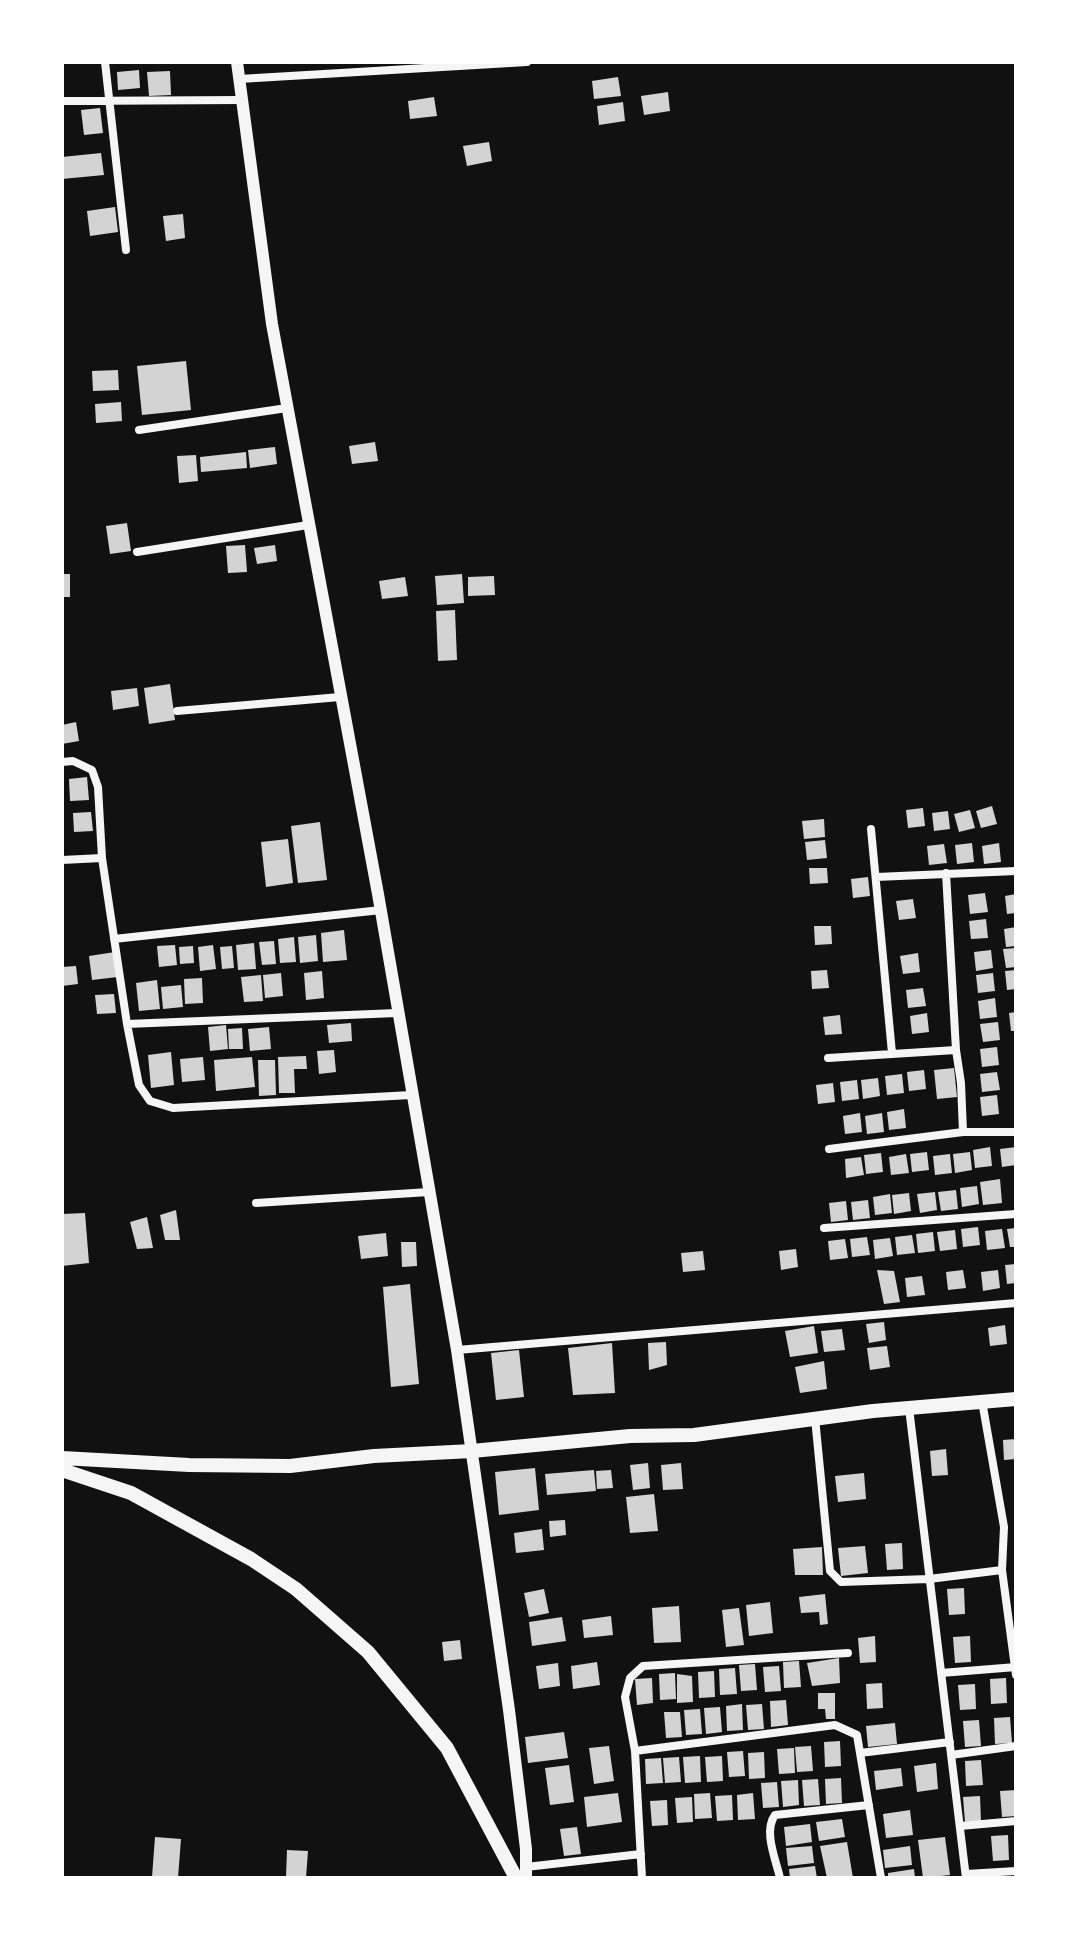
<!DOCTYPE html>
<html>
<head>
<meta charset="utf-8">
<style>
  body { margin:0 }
  #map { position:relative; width:1078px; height:1940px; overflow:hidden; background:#111; font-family:Barlow,sans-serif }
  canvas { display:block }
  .frame { position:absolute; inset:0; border:64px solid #fff; pointer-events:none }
</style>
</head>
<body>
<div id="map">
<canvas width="1078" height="1940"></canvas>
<div class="frame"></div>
</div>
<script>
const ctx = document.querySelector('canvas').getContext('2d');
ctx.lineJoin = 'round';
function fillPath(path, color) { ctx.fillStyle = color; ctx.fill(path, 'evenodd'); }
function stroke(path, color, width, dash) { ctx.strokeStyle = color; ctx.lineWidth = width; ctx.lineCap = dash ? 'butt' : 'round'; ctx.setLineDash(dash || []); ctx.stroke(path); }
const building = new Path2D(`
  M139 70 140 88 118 90 117 72Z
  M170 71 171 95 149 96 147 72Z
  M618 77 621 96 594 99 592 81Z
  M668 92 670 111 644 115 641 96Z
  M434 97 437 116 410 119 408 101Z
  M623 102 625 121 599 125 597 106Z
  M100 108 103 133 84 135 81 110Z
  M489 142 492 161 467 166 463 146Z
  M101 153 104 175 62 179V157Z
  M115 207 118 232 90 236 87 211Z
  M183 214 185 238 166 241 163 216Z
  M186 361 191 410 142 415 137 366Z
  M118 370 119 390 93 391 92 371Z
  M121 402 122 421 96 423 95 404Z
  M375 442 378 461 352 464 349 446Z
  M275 447 277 464 250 468 248 450Z
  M246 452 247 468 201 472 200 457Z
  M196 455 198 481 179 483 177 456Z
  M127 523 131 551 110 554 106 526Z
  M245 545 247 572 228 573 226 546Z
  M275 545 277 561 257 564 254 548Z
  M62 574H70V597H62Z
  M462 574 464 603 437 605 435 576Z
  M494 576 495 595 468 596V577Z
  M405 577 408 596 382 599 379 581Z
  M455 610 457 660 438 661 436 611Z
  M170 684 175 720 149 724 144 688Z
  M137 688 139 706 113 710 111 691Z
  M76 722 79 741 62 744V725Z
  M87 777 89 800 70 801 69 779Z
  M992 806 997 824 981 828 976 811Z
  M923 808 925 826 908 828 906 810Z
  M970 810 975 828 959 832 954 814Z
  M948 811 950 829 934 831 932 813Z
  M91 812 93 831 74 832 73 813Z
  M824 819 825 837 804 839 802 821Z
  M320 822 327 880 298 883 291 826Z
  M288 839 293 883 266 887 261 842Z
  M825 840 827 858 807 860 805 842Z
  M972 843 974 862 957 864 955 845Z
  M999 843 1001 862 984 864 982 846Z
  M944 844 947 863 929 865 927 846Z
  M809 868H827L828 883 810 884Z
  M868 877 870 896 853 898 851 879Z
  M985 893 988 912 970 914 968 895Z
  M1016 894V913L1007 914 1005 896Z
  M913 899 916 918 899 920 896 901Z
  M986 919 988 938 971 939 969 921Z
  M814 926H831L832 944 815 945Z
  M1016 927V946L1006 947 1004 929Z
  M344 930 347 960 323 962 321 933Z
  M316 935 318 961 300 963 298 937Z
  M294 937 296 962 280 963 278 939Z
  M274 941 276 964 262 965 259 942Z
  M254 943 256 969 238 970 236 945Z
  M175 945 177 965 159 967 157 946Z
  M213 945 216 969 200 971 198 947Z
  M193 946 194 963 180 964 179 947Z
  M232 946 234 968 222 969 220 947Z
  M1016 948V967L1006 968 1003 949Z
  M991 950 993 968 976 971 974 952Z
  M115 952 118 977 92 980 89 956Z
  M918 953 920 972 903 974 900 956Z
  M76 966 78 984 62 986V967Z
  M827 970 829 988 812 989 811 971Z
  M1016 970V989L1007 990 1005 971Z
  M322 971 324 998 306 1000 304 973Z
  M281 973 283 996 265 998 263 975Z
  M993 973 995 991 978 993 976 975Z
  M261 975 263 1001 244 1002 241 977Z
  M202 978 203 1003 185 1004 184 979Z
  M157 980 160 1009 139 1011 136 983Z
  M181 985 183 1007 163 1009 161 987Z
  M923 988 926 1006 908 1008 906 990Z
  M114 994 116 1013 97 1014 95 995Z
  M995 998 997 1017 980 1019 978 1001Z
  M1016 1012V1031H1011L1009 1013Z
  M927 1013 929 1032 912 1034 910 1016Z
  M840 1015 842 1034 825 1035 823 1017Z
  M998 1022 1000 1040 983 1042 980 1024Z
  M351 1023 352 1041 329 1043 327 1025Z
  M226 1025 228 1049 210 1051 208 1027Z
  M269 1027 271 1049 250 1051 248 1029Z
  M242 1028 243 1049H229L228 1029Z
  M997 1047 999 1065 982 1067 980 1049Z
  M334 1050 336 1072 319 1074 317 1051Z
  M171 1052 174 1085 151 1088 148 1055Z
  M306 1056 307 1069H294L295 1093H279L278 1057Z
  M203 1057 205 1080 182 1082 180 1059Z
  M252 1057 255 1087 216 1091 214 1060Z
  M258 1060H275L276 1095 259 1096Z
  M954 1068 957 1097 937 1099 934 1070Z
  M924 1070 926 1089 909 1091 907 1072Z
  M997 1072 1000 1090 982 1092 980 1074Z
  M902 1074 904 1093 887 1095 885 1076Z
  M878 1078 880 1096 863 1099 861 1080Z
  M857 1080 859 1099 842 1101 840 1082Z
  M833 1083 835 1102 818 1104 816 1085Z
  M997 1095 999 1114 982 1116 980 1097Z
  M904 1109 906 1128 889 1130 887 1112Z
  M860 1113 862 1132 845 1134 843 1116Z
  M882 1113 884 1132 867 1134 865 1116Z
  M990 1147 992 1166 975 1168 973 1150Z
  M1016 1147V1165L1002 1167 1000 1149Z
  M927 1152 929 1170 912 1172 910 1154Z
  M970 1152 972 1170 955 1173 953 1154Z
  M881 1153 883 1172 866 1174 864 1155Z
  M906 1154 909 1173 891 1175 889 1157Z
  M950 1154 952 1173 935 1175 933 1156Z
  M861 1157 864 1175 846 1178 845 1159Z
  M1000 1179 1002 1203 983 1205 980 1182Z
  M977 1186 979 1204 962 1207 960 1188Z
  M956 1190 958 1209 941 1211 938 1192Z
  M935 1192 937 1210 920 1213 917 1194Z
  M909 1193 911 1211 894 1214 892 1195Z
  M890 1194 892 1213 875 1215 873 1197Z
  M868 1200 870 1218 853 1220 851 1202Z
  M846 1201 848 1220 831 1222 829 1203Z
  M176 1210 180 1240H165L160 1215Z
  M85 1213 89 1263 62 1266V1214Z
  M147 1217 153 1248 137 1249 130 1222Z
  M978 1227 980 1245 963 1247 961 1229Z
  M1016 1228V1247H1010L1007 1229Z
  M1002 1229 1005 1248 987 1250 985 1231Z
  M955 1230 957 1249 940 1251 937 1232Z
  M933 1232 935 1251 918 1253 916 1234Z
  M386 1233 388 1256 361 1259 358 1236Z
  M912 1235 915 1253 897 1255 895 1237Z
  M867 1237 870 1255 852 1257 850 1239Z
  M890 1238 893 1256 875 1259 873 1240Z
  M845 1239 848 1258 830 1260 828 1241Z
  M401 1242H416L417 1266 402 1267Z
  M796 1249 798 1267 781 1270 779 1251Z
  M703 1251 705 1270 683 1272 681 1253Z
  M1016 1264V1283L1007 1284 1005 1265Z
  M877 1270 894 1271 900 1302 884 1304Z
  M963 1270 966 1288 948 1290 946 1272Z
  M998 1270 1000 1288 983 1291 981 1272Z
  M922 1276 925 1295 907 1297 905 1278Z
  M410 1284 419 1384 391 1387 383 1287Z
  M884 1322 886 1340 869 1343 866 1324Z
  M1005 1325 1007 1344 990 1346 988 1328Z
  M814 1326 818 1353 790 1357 785 1331Z
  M842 1329 845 1350 824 1352 821 1331Z
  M666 1342 667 1365 649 1370 648 1343Z
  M612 1343 615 1393 573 1395 568 1348Z
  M887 1346 890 1367 870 1370 867 1348Z
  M519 1350 524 1397 496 1400 491 1353Z
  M824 1361 827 1389 800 1393 795 1367Z
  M1016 1439V1459L1004 1460 1003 1440Z
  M946 1449 948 1475 932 1476 930 1451Z
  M648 1463 650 1488 633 1490 630 1465Z
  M681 1463 683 1489 663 1490 661 1465Z
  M535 1468 539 1510 499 1515 495 1472Z
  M594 1470 596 1491 547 1495 545 1474Z
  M611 1470 613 1488 597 1489 596 1471Z
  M864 1473 866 1499 838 1502 835 1476Z
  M654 1494 658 1531 630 1533 626 1497Z
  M565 1520 566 1535 550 1537 549 1521Z
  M542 1529 544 1550 516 1553 514 1533Z
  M902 1543 903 1569 887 1570 885 1544Z
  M865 1546 868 1573 841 1576 838 1548Z
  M822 1547 823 1575H795L793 1549Z
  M964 1588 965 1614 949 1615 947 1589Z
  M544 1589 549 1613 529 1617 524 1593Z
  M825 1594 828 1624 820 1625 819 1612 801 1613 799 1597Z
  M770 1602 773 1633 749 1636 746 1605Z
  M679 1606 681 1642 654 1643 652 1608Z
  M739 1608 744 1645 726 1647 722 1610Z
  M611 1616 613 1635 584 1638 582 1620Z
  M562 1617 566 1641 532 1646 529 1622Z
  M875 1636 876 1662 860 1663 858 1638Z
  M970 1636 971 1662 955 1663 953 1637Z
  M460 1640 462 1659 444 1661 442 1642Z
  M839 1658 840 1683 812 1686 807 1663Z
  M799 1661 801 1687 784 1688 783 1662Z
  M597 1662 600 1685 573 1689 571 1666Z
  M558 1663 560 1686 539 1689 536 1666Z
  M755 1664 757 1690 741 1691 739 1665Z
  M779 1666 781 1691 765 1692 763 1667Z
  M735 1668 737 1694 720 1695 719 1669Z
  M714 1671 715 1697 699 1698 698 1672Z
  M675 1673 676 1699 660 1700 659 1674Z
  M677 1674 692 1676 693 1702 677 1703Z
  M652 1678 653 1703 637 1705 635 1679Z
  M1006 1678 1007 1703 991 1704 990 1679Z
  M882 1683 883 1708 867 1709 866 1684Z
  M975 1684 976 1709 960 1710 958 1685Z
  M818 1693H835V1719H826L825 1709H818Z
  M786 1700 788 1725 771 1727 770 1701Z
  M742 1704 743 1730 727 1731 726 1706Z
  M762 1704 764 1729 748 1730 746 1705Z
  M720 1707 722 1732 706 1734 704 1708Z
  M700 1709 702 1734 686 1735 684 1710Z
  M664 1712H680L682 1737 666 1738Z
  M1010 1717 1012 1743 995 1744 994 1718Z
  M979 1720 981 1746 965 1747 963 1721Z
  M895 1723 897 1744 868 1747 866 1726Z
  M564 1732 568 1758 528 1763 525 1737Z
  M840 1741 841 1766 825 1767 824 1742Z
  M609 1746 614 1781 594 1784 589 1748Z
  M811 1746 813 1771 797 1772 795 1747Z
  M794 1748 795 1773 779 1774 777 1749Z
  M743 1751 745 1776 729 1777 727 1752Z
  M764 1752 765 1778 749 1779 748 1753Z
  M700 1756 701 1782 685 1783 683 1757Z
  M722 1756 723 1781 707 1782 705 1757Z
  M679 1757 681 1782 665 1783 663 1758Z
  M661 1758 663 1783 646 1784 645 1759Z
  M981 1760 983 1785 966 1786 965 1761Z
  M936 1763 938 1789 917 1792 914 1766Z
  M569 1765 574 1802 550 1805 545 1768Z
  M901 1768 903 1786 876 1790 874 1771Z
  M841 1778 842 1803 826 1804 825 1779Z
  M818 1779 820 1805 804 1806 802 1780Z
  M798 1780 799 1805 783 1807 781 1781Z
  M777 1782 779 1807 763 1808 761 1783Z
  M1016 1790V1816L1002 1817 1000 1791Z
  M618 1793 622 1822 587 1827 584 1797Z
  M710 1793 712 1818 695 1819 694 1794Z
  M753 1793 755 1819 738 1820 737 1795Z
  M732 1795 733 1820 717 1821 715 1796Z
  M980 1796 981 1821 965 1822 963 1797Z
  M692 1797 693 1822 677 1823 675 1798Z
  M667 1800 668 1825 652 1826 650 1801Z
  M910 1810 913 1835 886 1838 883 1814Z
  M842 1819 845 1837 819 1841 816 1822Z
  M810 1824 812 1842 786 1846 784 1827Z
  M577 1827 581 1854 564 1856 560 1829Z
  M1008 1835 1009 1860 993 1861 991 1836Z
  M155 1837 181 1839 178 1878 152 1877Z
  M945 1837 950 1875 923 1878 918 1840Z
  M847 1842 853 1878H827L820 1846Z
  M812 1846 814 1863 788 1866 786 1848Z
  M910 1846 912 1865 885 1868 883 1850Z
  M287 1850 308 1851 306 1878 286 1877Z
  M815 1866 817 1878H790L789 1869Z
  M914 1869 915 1878H888V1873Z`);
const minor = new Path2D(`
  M105 62 126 250
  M239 79 527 62
  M62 101 241 100
  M139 430 287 408
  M137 552 308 525
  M177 711 340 697
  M62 762 73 761 92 770 98 787 102 858 127 1024 139 1085 150 1101 173 1108 411 1095
  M871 829 892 1053
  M62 860 102 858
  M946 873 956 1050
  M876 877 1016 871
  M114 939 381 910
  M127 1024 397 1013
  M828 1058 956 1050 961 1083 963 1132
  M829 1149 963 1132H1016
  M256 1203 429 1192
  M824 1228 1016 1214
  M457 1350 1016 1303
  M982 1401 1004 1527 1002 1570 1016 1675
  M909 1408 966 1878
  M815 1418 830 1571 841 1582 929 1579 1002 1570
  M941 1673 1016 1667
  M635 1751 835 1725 857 1735 881 1878
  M860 1753 950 1742
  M951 1755 1016 1746
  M960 1826 1016 1821
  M526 1867 641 1854
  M966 1874 1016 1871
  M642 1878 635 1751 625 1697 630 1678 643 1666 848 1653
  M780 1878C776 1860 763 1831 775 1815L869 1805`);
const secondary = new Path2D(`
  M237 62 272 324 378 894 457 1350 509 1710 526 1849V1878`);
const trunk = new Path2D(`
  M62 1458 189 1465 290 1466 374 1456 472 1451 630 1436 694 1435 873 1411 1016 1399
  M62 1470 131 1493 251 1559 296 1589 368 1652 447 1748 516 1878`);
fillPath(building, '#d3d3d3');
stroke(minor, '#f5f5f5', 8);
stroke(secondary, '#f5f5f5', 12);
stroke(trunk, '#f5f5f5', 14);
</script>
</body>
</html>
